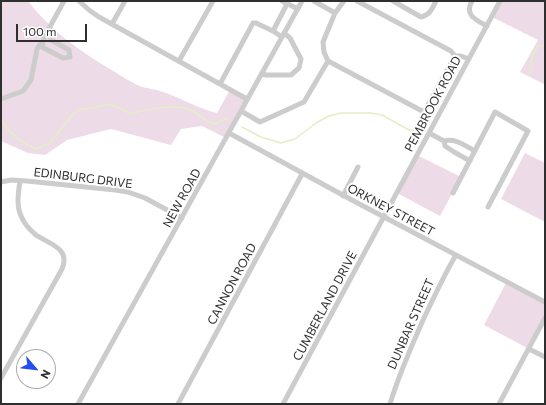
<!DOCTYPE html>
<html>
<head>
<meta charset="utf-8">
<style>
  body { margin:0 }
  #map { position:relative; width:546px; height:405px; overflow:hidden; background:#fff; font-family:Commissioner,sans-serif }
  canvas { display:block }
  .frame { position:absolute; inset:0; border:2px solid #2f2f2f; pointer-events:none }
  .north { position:absolute; left:16px; top:349px; width:40px; height:40px; box-sizing:border-box; background:#fff; border:1px solid #acacac; border-radius:50%; rotate:118deg; font-size:11px; font-weight:700; line-height:16px; text-align:center; color:#2f2f2f }
  .north::after { content:''; display:block; margin:auto; width:14px; height:18px; background:#244df3; clip-path:polygon(50% 0,100% 100%,50% 72%,0 100%) }
  .scale { position:absolute; left:16px; top:24px; width:71px; height:18px; box-sizing:border-box; border:2px solid #2f2f2f; border-top:0; padding-left:5px; font-size:12px; line-height:14px; white-space:nowrap; color:#2f2f2f; -webkit-text-stroke:3px #fff; paint-order:stroke }
</style>
</head>
<body>
<div id="map">
<canvas width="546" height="405"></canvas>
<div class="frame"></div>
<div class="north">N</div>
<div class="scale">100 m</div>
</div>
<script>
const ctx = document.querySelector('canvas').getContext('2d');
ctx.lineJoin = 'round';
function fillPath(path, color) { ctx.fillStyle = color; ctx.fill(path, 'evenodd'); }
function stroke(path, color, width, dash) { ctx.strokeStyle = color; ctx.lineWidth = width; ctx.lineCap = dash ? 'butt' : 'round'; ctx.setLineDash(dash || []); ctx.stroke(path); }
function label(font, color, halo, rows, align = 'center') {
  ctx.font = font + ' Commissioner,sans-serif'; ctx.lineWidth = 4; ctx.setLineDash([]); ctx.textBaseline = 'middle'; ctx.strokeStyle = halo; ctx.fillStyle = color; for (const [text, x, y, turn = 0] of rows) {
    ctx.save(); ctx.translate(x, y); ctx.rotate((+turn || 0) * Math.PI / 180); ctx.textAlign = isNaN(turn) ? turn : align; if (halo) ctx.strokeText(text, 0, 0); ctx.fillText(text, 0, 0); ctx.restore();
  }
}
const green = new Path2D(`
  M1 1H28C51 31 82 53 115 72 123 77 131 82 139 86 148 89 157 89 166 93 183 99 199 109 217 113L230 90 247 99 226 138 202 126 181 129 171 145 111 129 67 140 45 155 28 153 1 141Z
  M500 1H545V91L544 84 520 72 538 40 492 17Z
  M525 153 545 163V222L501 199Z
  M417 155 461 177 440 216 397 193Z
  M507 281 545 302V318L529 349 484 325Z`);
const stream = new Path2D(`
  M528 75 530 73 532 56 538 46H545
  M1 120C9 132 22 144 36 149L49 143 64 126 72 115 81 109 98 107 109 104 120 108 130 114C146 109 178 103 193 111 202 116 203 121 214 124L222 120 229 118
  M242 127 261 137 281 143 295 139 316 123 329 116 341 113H371L382 115 409 130 425 131`);
const minor = new Path2D(`
  M79 1 89 10 99 17 247 99
  M282 1 298 9
  M314 1 335 13
  M393 1 421 17C430 15 432 9 436 1
  M472 1C464 15 476 20 487 26
  M112 24 125 1
  M47 32 51 40 69 50 70 57 63 58 42 47 44 38Z
  M47 32 64 1
  M282 37 273 31 287 4
  M455 56H461L469 59
  M179 61 213 1
  M328 61 424 112 455 56 451 51 357 1
  M262 74 266 75H291L299 68 301 59 290 38 284 33
  M220 84 253 23H256L273 31
  M1 99 23 91 31 80 37 49 42 42
  M241 111 260 122 304 102 328 61 324 52 323 42 335 13 344 1
  M229 133 350 199 545 302
  M429 133 444 141C456 138 465 146 475 151
  M444 141 445 146 454 152 470 161
  M1 182 11 180 27 181 115 190 128 192 145 198 182 218
  M453 193 495 112 528 131 488 207
  M343 196 358 167
  M529 349 545 357
  M1 378 62 269C71 248 49 244 36 235 30 230 25 225 22 218 16 207 18 194 20 181
  M78 404 302 1
  M178 404 302 174
  M283 404 500 1
  M390 404C399 374 411 347 424 318 434 297 444 275 456 255
  M499 404 545 318`);
const streetNames = [
  ["PEMBROOK ROAD",433,104,-62],
  ["EDINBURG DRIVE",83,178,7],
  ["NEW ROAD",182,198,-61],
  ["ORKNEY STREET",391,210,28],
  ["CANNON ROAD",232,284,-62],
  ["CUMBERLAND DRIVE",325,306,-62],
  ["DUNBAR STREET",411,324,-66]
];
fillPath(green, '#eddbe7');
stroke(stream, '#e4eec6', 1.5);
stroke(minor, '#ccc', 5);
label('12px', '#2f2f2f', '#fff', streetNames);
</script>
</body>
</html>
